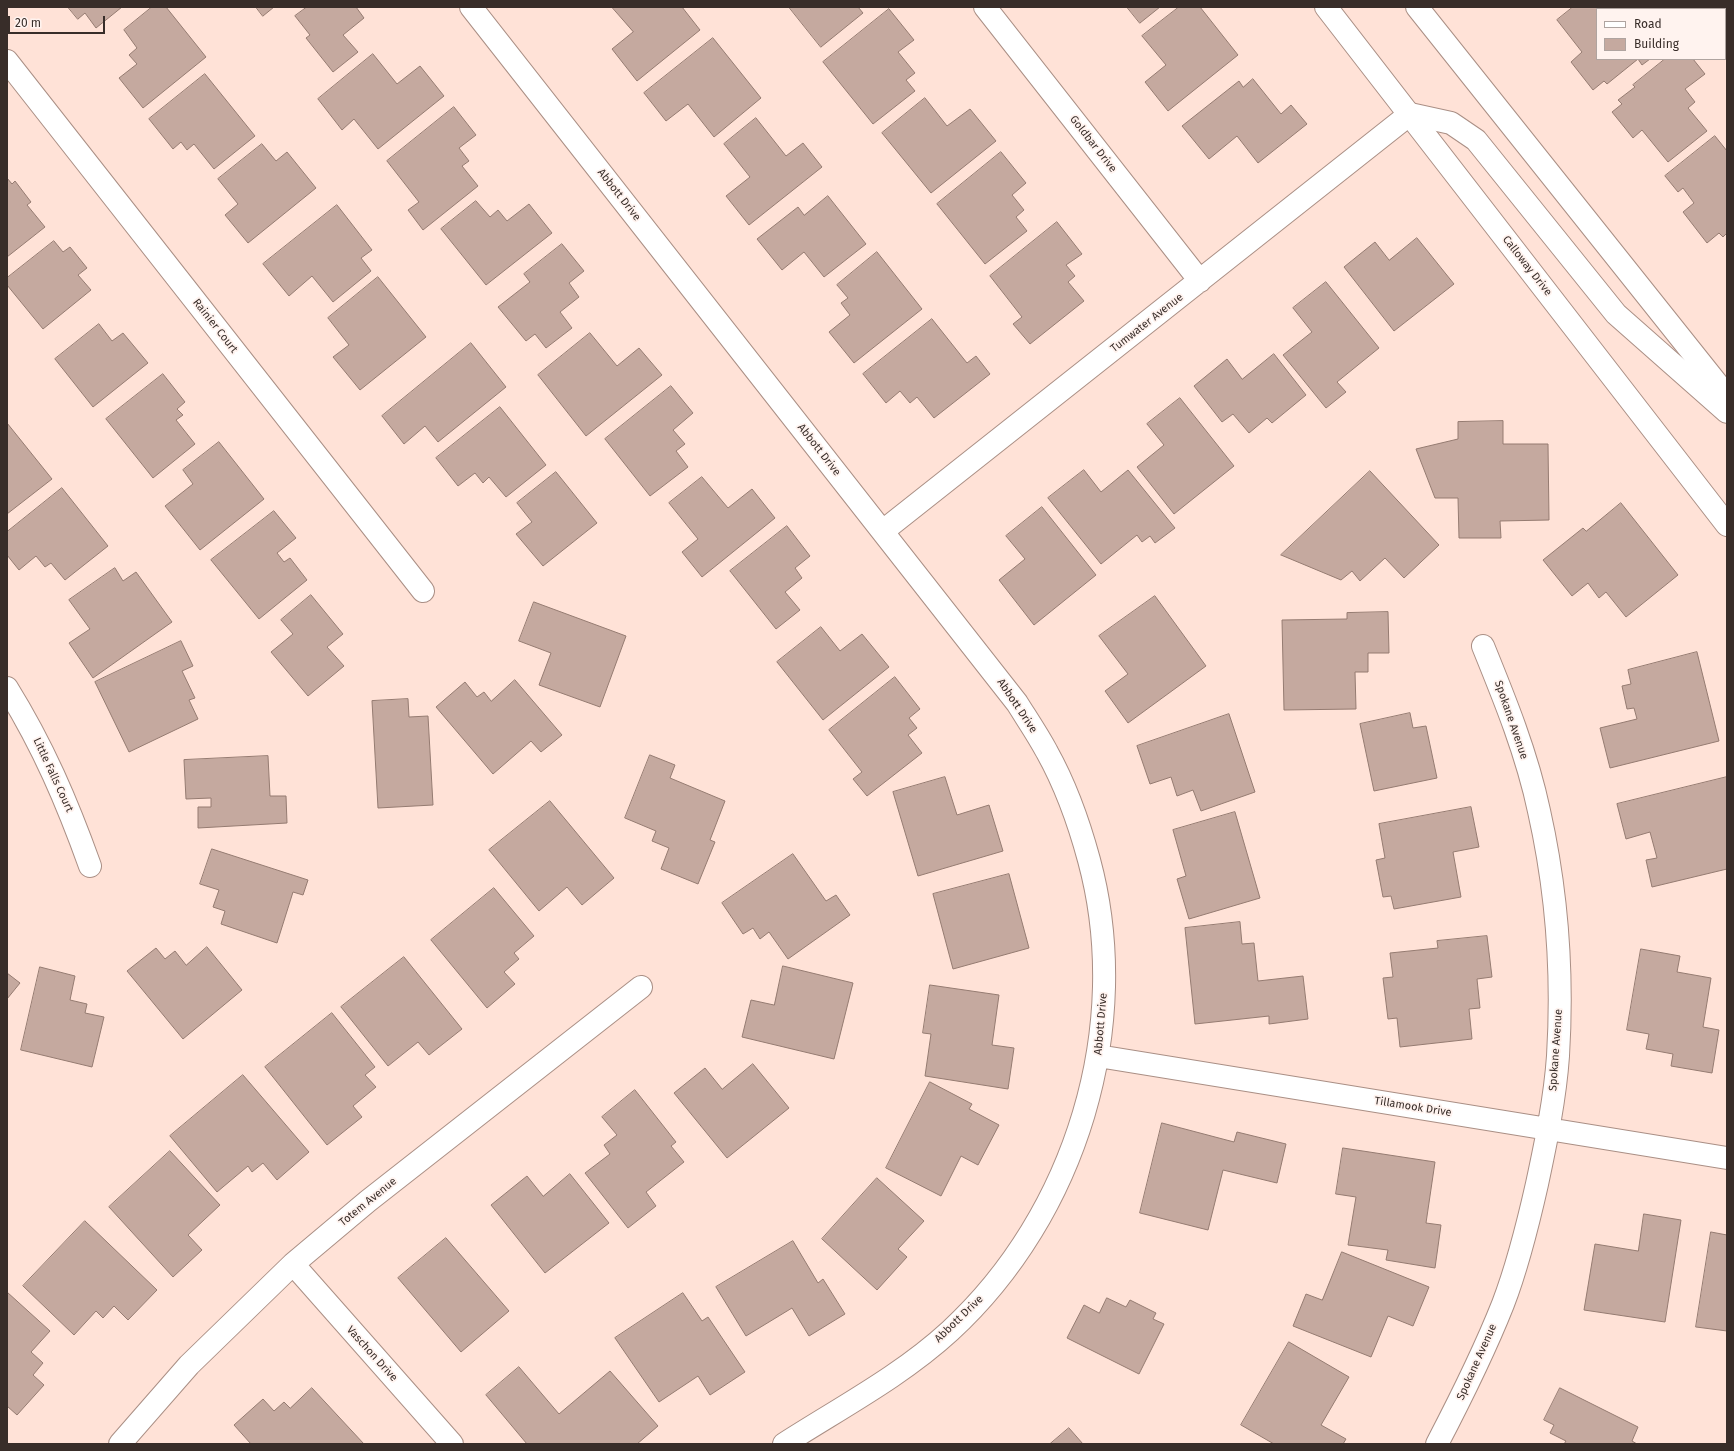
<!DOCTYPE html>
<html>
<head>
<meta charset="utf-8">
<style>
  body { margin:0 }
  #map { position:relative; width:1734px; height:1451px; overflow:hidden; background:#ffe2d7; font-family:"Fira Sans",sans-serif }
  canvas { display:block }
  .frame { position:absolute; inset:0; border:8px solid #382d29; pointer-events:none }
  .legend { position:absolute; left:1596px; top:8px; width:130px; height:52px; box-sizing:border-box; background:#fff3ef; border:1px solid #afa4a0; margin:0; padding:5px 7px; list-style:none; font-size:12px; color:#382d29 }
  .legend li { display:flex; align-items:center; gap:8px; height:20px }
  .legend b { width:20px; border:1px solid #afa4a0 }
  .scale { position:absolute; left:8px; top:16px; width:97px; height:18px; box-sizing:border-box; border:2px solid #382d29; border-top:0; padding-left:5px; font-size:12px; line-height:14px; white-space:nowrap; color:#382d29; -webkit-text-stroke:3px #fff3ef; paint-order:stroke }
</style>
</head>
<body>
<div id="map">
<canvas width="1734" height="1451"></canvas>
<div class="frame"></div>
<ul class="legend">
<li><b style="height:5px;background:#fff"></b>Road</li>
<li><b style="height:11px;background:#c5a99f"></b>Building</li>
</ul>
<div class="scale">20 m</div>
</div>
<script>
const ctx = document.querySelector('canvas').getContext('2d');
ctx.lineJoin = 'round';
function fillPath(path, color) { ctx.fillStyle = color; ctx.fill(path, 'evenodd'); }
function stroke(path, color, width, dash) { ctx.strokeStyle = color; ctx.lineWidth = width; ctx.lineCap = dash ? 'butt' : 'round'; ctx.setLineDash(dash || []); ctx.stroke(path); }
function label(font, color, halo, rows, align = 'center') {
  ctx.font = font + ' "Fira Sans",sans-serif'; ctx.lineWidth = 3.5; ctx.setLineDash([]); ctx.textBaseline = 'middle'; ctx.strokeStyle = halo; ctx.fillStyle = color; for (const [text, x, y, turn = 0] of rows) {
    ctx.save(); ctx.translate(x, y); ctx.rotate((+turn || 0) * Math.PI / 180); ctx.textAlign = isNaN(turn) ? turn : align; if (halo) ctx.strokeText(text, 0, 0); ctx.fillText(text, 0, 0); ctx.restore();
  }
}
const building = new Path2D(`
  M68 7H122L96 28 85 13 78 19Z
  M152 7H166L206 57 143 108 119 78 137 64 129 55 137 48 124 30Z
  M256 7H274L263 16Z
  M307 7H356L364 18 343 35 358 52 333 72 306 38 310 35 295 16Z
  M612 7H682L700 30 637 81 612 49 633 32Z
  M789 7H858L863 13 821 47Z
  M1127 7H1160L1140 23Z
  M1179 7H1200L1238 55 1168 111 1145 82 1166 65 1142 36Z
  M1573 7H1609L1611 9H1597V59H1650L1642 65 1638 59 1607 84 1604 81 1593 90 1571 62 1582 52 1557 20Z
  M889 9 914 40 898 52 915 73 906 80 915 91 873 124 823 62Z
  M713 38 761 98 714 137 688 104 666 121 644 93Z
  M373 54 397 84 420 66 444 96 378 149 354 119 342 130 318 99Z
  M1665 59H1693L1705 74 1685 89 1695 102 1688 108 1707 131 1668 162 1642 130 1633 138 1612 112 1622 104 1618 100 1635 87 1633 85Z
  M205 74 255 136 214 169 194 144 187 150 181 142 173 149 149 119Z
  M1253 79 1281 114 1291 105 1307 124 1258 163 1237 136 1209 159 1182 126 1239 81 1243 87Z
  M925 98 947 126 970 109 996 141 931 193 882 133Z
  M454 107 476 135 459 148 469 161 462 166 478 186 423 230 408 210 419 202 387 161Z
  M756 118 786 156 803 143 822 167 749 225 726 196 750 177 724 144Z
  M1715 136 1727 151V233L1723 237 1719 233 1707 243 1683 212 1694 203 1683 188 1678 192 1665 176Z
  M262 144 276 161 287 152 316 188 248 243 225 215 238 204 218 179Z
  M1001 152 1026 183 1012 195 1024 210 1016 217 1027 231 985 264 937 204Z
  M7 178 12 184 15 181 31 202 27 205 45 227 7 257Z
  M828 196 866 244 824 277 804 252 782 270 757 239 798 207 804 215Z
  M476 201 490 217 498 210 507 221 529 204 552 233 486 285 441 229Z
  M337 205 372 250 361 258 371 271 333 302 312 276 289 296 263 264Z
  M1057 222 1082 254 1066 265 1075 276 1068 282 1084 301 1030 344 1013 324 1022 317 990 276Z
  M1417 238 1454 284 1394 331 1344 267 1375 242 1389 260Z
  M54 241 63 252 70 247 87 268 78 275 91 290 43 329 7 285V278Z
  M562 244 584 271 569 283 579 297 560 312 572 328 546 348 535 334 526 341 498 307 530 282 524 274Z
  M877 252 922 309 854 363 829 332 850 315 841 303 848 298 837 285Z
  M378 277 426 337 360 390 333 357 349 345 328 318Z
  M1326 282 1379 348 1337 382 1346 392 1326 408 1283 355 1312 332 1293 308Z
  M932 319 967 363 976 356 990 374 934 418 917 397 910 403 900 391 886 403 863 374Z
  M99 324 112 341 123 333 148 363 93 407 55 359Z
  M590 333 617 366 639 348 662 375 586 436 538 375Z
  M471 343 506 387 438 442 425 426 404 444 382 416Z
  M1274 354 1306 395 1272 423 1267 418 1249 433 1233 414 1222 422 1194 386 1227 359 1242 379Z
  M163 374 185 402 177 409 183 415 176 420 195 444 153 478 106 419Z
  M671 386 693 413 673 430 685 444 676 451 688 467 650 496 605 439Z
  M1180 398 1234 466 1174 514 1137 467 1164 445 1147 424Z
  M500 407 546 465 506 497 489 477 483 483 475 473 458 486 436 458Z
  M1503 421V444H1548L1549 520 1500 521 1501 538H1459L1458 498H1435L1416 449 1458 439V422Z
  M7 423 52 479 7 514Z
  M219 442 264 499 200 550 165 506 193 484 183 470Z
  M1084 470 1101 492 1128 470 1175 528 1155 543 1150 536 1142 542 1137 535 1101 564 1048 498Z
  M1370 471 1439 545 1404 578 1385 558 1360 581 1352 571 1341 580 1281 555Z
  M556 472 597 523 543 566 516 534 532 522 517 503Z
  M702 477 728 508 752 489 775 518 702 577 682 552 698 539 669 503Z
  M62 488 108 546 65 580 51 563 45 567 36 556 19 570 7 555V532Z
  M1621 503 1678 575 1626 617 1606 592 1599 598 1588 583 1572 596 1543 560 1583 528 1586 531Z
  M1042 507 1096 575 1034 625 999 580 1025 559 1006 536Z
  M274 511 296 538 277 553 284 562 290 558 307 580 259 619 211 560Z
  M787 526 810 556 795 568 802 578 785 592 800 610 776 629 730 571Z
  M115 568 123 581 136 572 172 622 93 678 69 643 90 629 69 600Z
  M311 595 343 634 327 647 344 666 308 696 271 652 293 634 281 620Z
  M1155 596 1206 666 1128 723 1105 691 1128 674 1099 636Z
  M534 602 626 636 600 707 539 685 551 653 519 641Z
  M1388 612 1389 653H1368V672H1355L1356 709 1284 710 1282 620 1347 619V613Z
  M821 627 840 651 862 634 889 667 823 720 777 662Z
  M181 641 193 666 182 671 195 698 189 700 198 719 129 752 95 682Z
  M1697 652 1719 741 1610 768 1600 728 1637 719 1634 708 1627 709 1622 686 1631 684 1628 670Z
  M895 677 920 709 909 718 917 728 908 735 922 753 867 796 853 779 862 772 829 730Z
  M515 680 562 735 541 752 531 741 493 774 436 707 465 682 477 697 484 692 491 701Z
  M408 699 409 717 428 716 433 805 378 808 372 701Z
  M1410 713 1413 728 1426 726 1437 778 1374 791 1360 724Z
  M1229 714 1255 792 1201 811 1193 790 1177 796 1171 777 1150 784 1137 746Z
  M650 755 675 765 670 778 725 801 710 840 715 842 698 884 661 869 669 848 652 841 656 831 625 818Z
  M268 756 270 796H286L287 823 198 828V807H211V798L186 799 184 760Z
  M945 777 957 815 989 805 1003 851 918 876 893 792Z
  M1727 777V869L1652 887 1646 860 1657 858 1650 832 1626 839 1617 804Z
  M550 801 614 878 582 905 567 887 539 911 489 850Z
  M1471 807 1479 847 1453 852 1461 897 1394 909 1391 896 1383 897 1376 860 1385 858 1379 824Z
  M1235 812 1260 898 1189 919 1177 879 1186 876 1173 830Z
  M212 849 308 880 303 895 293 892 277 943 221 924 225 911 213 907 219 890 200 884Z
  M793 854 826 901 836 895 850 915 788 959 769 932 760 939 753 928 743 934 722 903Z
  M1009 874 1029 948 953 969 933 894Z
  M494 888 534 936 514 953 519 959 504 972 515 984 487 1008 431 940Z
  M1240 922 1242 944 1254 943 1258 981 1303 976 1308 1019 1269 1024V1016L1195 1024 1185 928Z
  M1487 936 1492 977 1477 979 1480 1008 1469 1009 1472 1039 1400 1047 1397 1018 1388 1019 1383 978 1393 977 1390 953 1438 948 1437 941Z
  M207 947 242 990 183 1039 127 971 156 948 165 959 175 951 186 965Z
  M1641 949 1680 956 1677 972 1711 978 1703 1027 1719 1030 1712 1073 1671 1066 1673 1054 1646 1049 1649 1034 1627 1030Z
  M404 957 462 1029 429 1055 418 1042 388 1066 341 1007Z
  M783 966 853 983 834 1059 742 1037 751 1000 774 1005Z
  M40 967 75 976 70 1000 87 1004 85 1013 104 1017 92 1067 21 1050Z
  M7 973 20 983 7 999Z
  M930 985 999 995 992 1045 1014 1048 1008 1089 925 1076 931 1034 923 1033Z
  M332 1013 375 1067 365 1075 376 1087 353 1106 362 1117 327 1145 265 1067Z
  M753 1064 789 1108 727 1158 674 1093 705 1068 722 1089Z
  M243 1075 309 1152 277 1180 263 1163 252 1172 248 1166 217 1192 170 1136Z
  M930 1082 972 1104 969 1109 999 1125 978 1165 961 1156 941 1196 886 1168Z
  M635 1090 676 1142 671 1146 684 1162 646 1192 656 1206 628 1228 585 1173 610 1154 604 1145 617 1135 602 1117Z
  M1162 1123 1234 1142 1237 1132 1286 1144 1277 1183 1223 1170 1208 1230 1140 1213Z
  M1343 1148 1435 1162 1426 1223 1441 1225 1435 1268 1386 1260 1388 1250 1348 1245 1356 1197 1336 1194Z
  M170 1151 220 1205 188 1235 202 1250 173 1277 109 1207Z
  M570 1174 609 1223 545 1273 491 1205 527 1176 543 1196Z
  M877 1178 924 1221 898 1249 907 1257 877 1290 822 1239Z
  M1644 1214 1681 1220 1665 1322 1584 1310 1595 1244 1638 1251Z
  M85 1221 157 1290 128 1320 114 1306 103 1318 96 1311 74 1335 23 1286Z
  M1711 1232 1727 1235V1331L1696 1327Z
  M446 1238 509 1311 461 1352 398 1278Z
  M793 1241 818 1283 823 1279 845 1314 809 1336 792 1308 746 1336 716 1287Z
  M1342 1252 1429 1287 1413 1326 1388 1316 1371 1357 1293 1326 1306 1294 1322 1300Z
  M7 1292 50 1331 31 1352 43 1363 33 1375 44 1385 17 1415 7 1406Z
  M683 1293 702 1321 708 1317 745 1372 710 1395 698 1376 659 1402 615 1338Z
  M1107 1298 1126 1307 1130 1300 1156 1313 1153 1319 1164 1324 1139 1374 1067 1338 1084 1305 1099 1313Z
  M1289 1342 1349 1377 1321 1425 1346 1439 1343 1444H1274L1241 1425Z
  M519 1367 559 1414 610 1371 658 1426 637 1444H527L486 1395Z
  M312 1388 364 1444H251L234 1425 263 1399 274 1411 284 1402 290 1408Z
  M1560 1388 1638 1427 1632 1441 1637 1444H1564L1566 1441 1550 1433 1554 1425 1544 1420Z
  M1069 1428 1083 1444H1050Z`);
const minor = new Path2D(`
  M471 7 1017 703C1027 719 1038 735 1047 752 1066 786 1079 823 1089 860 1134 1026 1076 1215 950 1331 901 1376 840 1408 784 1444
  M985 7 1200 281
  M7 61 423 591
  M883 531 1410 114 1451 123 1476 140 1616 314 1727 412
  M7 688C43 746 67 802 90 866
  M1098 1056 1727 1158
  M293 1264 452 1444
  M120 1444 189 1365 293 1264 368 1201 641 987
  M1437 1444C1461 1398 1484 1352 1503 1304 1518 1265 1528 1224 1537 1184 1546 1142 1555 1099 1558 1056 1563 975 1557 891 1539 811 1527 754 1505 700 1483 646`);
const secondary = new Path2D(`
  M1326 7 1727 525
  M1417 7 1727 396`);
const streetNames = [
  ["Goldbar Drive",1093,144,52],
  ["Abbott Drive",619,195,52],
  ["Calloway Drive",1527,266,52],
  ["Tumwater Avenue",1147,323,-38],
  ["Rainier Court",215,326,52],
  ["Abbott Drive",819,450,52],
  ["Abbott Drive",1017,706,56],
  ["Spokane Avenue",1511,720,71],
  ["Little Falls Court",53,775,65],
  ["Abbott Drive",1101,1024,-85],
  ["Spokane Avenue",1556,1050,-86],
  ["Tillamook Drive",1413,1107,9],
  ["Totem Avenue",368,1202,-39],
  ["Abbott Drive",959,1319,-44],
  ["Vaschon Drive",372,1354,48],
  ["Spokane Avenue",1477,1362,-66]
];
fillPath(building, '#c5a99f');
stroke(building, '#957b71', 1);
stroke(minor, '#aa8f85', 24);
stroke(secondary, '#aa8f85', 24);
stroke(minor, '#fff', 22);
stroke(secondary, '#fff', 22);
label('11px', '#382d29', '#fff3ef', streetNames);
</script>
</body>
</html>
